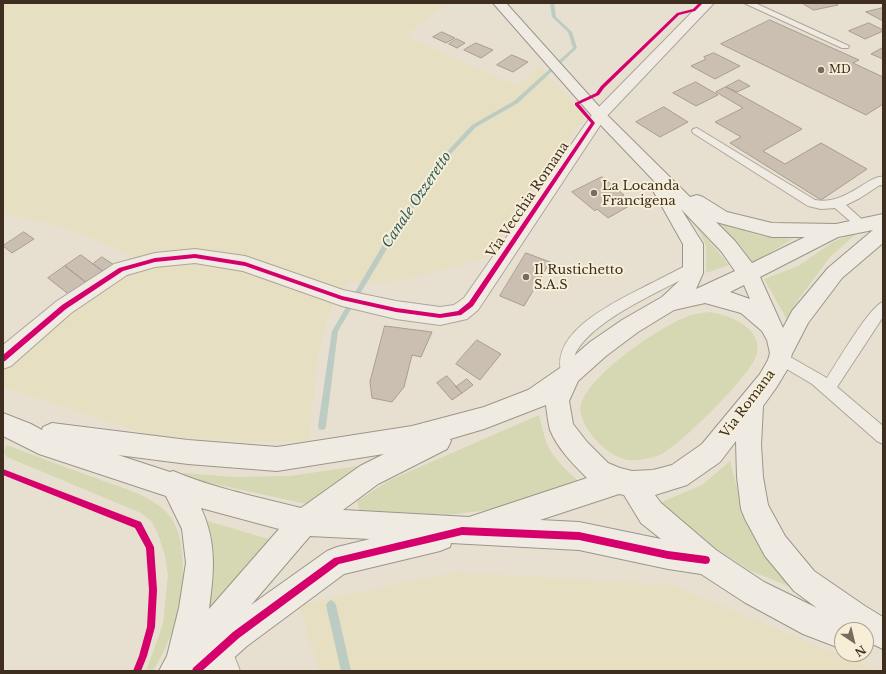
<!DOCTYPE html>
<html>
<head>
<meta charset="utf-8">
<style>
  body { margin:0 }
  #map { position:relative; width:886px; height:674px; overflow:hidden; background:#e7e0d1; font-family:"Libre Baskerville",serif }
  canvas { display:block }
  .frame { position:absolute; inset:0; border:4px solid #3d2e20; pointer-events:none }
  .north { position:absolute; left:834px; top:622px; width:40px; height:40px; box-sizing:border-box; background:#f7eed8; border:1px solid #ada18e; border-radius:50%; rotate:145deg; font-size:11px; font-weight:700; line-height:16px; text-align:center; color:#3d2e20 }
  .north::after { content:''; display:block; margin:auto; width:14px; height:18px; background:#786c5e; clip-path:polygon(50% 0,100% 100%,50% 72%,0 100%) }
</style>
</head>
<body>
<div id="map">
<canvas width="886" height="674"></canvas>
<div class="frame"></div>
<div class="north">N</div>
</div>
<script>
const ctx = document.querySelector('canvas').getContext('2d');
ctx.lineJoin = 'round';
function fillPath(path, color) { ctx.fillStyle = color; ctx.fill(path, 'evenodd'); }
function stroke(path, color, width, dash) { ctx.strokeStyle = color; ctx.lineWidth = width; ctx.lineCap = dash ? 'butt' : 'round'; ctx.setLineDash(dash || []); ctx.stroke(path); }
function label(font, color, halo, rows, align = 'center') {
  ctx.font = font + ' "Libre Baskerville",serif'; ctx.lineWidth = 4; ctx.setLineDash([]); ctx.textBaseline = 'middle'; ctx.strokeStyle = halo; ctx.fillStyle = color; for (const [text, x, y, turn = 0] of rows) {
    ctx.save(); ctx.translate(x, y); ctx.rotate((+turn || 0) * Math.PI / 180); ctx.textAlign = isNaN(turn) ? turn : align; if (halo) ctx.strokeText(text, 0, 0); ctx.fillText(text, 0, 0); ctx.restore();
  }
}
const farmland = new Path2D(`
  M3 3H446L406 36 517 86 539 65 585 117 487 258 400 281 349 282 331 308 318 352 309 441 273 442 156 437 3 387V374L131 255 66 228 3 213Z
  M455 572 672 585 878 671H319L299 605Z`);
const green = new Path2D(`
  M717 222 761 236 793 239 752 263Z
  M696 225 729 265 706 273V245Z
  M859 231 830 257 798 300 787 320 764 279 798 266 833 242Z
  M710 312C729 315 762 327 757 353 754 373 679 446 660 455 650 459 638 461 627 460 613 457 599 445 591 434 585 426 578 414 581 404 591 374 655 330 684 318 692 314 701 313 710 312Z
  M539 415C542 426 544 438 549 448 556 462 574 477 586 488L523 506 447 515 359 510 357 501 390 480Z
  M7 445C36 456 64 467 93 477 118 487 151 494 169 515 182 531 183 557 183 576 183 609 170 643 153 671H146L163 624 168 575 165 556 159 537 152 522 141 513 7 457C3 452 4 450 7 445Z
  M730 461 743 511 763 554 793 588 751 571 715 548 659 503 702 485Z
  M365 465 307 504 182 477 180 475 184 473 233 477 290 476Z
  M204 520 272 540 208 609Z`);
const stream = new Path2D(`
  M550 3H554L556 17 572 32 577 48 518 103 476 127 444 161 388 247 338 331 326 426 325 429 322 430 319 429 318 426 332 331 384 243 440 159 472 125 514 101 573 48 568 32 552 17Z
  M331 600 334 602 336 605 351 671H341L326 605 328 602Z`);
const building = new Path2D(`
  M802 3H835L838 5 814 10Z
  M883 8V21L866 12Z
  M770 20 859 60 853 63 883 77V104L866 115 721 44Z
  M869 23 883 30V31L865 39 849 31Z
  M442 32 455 38 446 43 433 37Z
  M457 39 465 43 457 48 449 44Z
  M476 43 493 50 481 58 464 50Z
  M883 48V59L871 54 880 49Z
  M714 53 740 66 715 79 691 66 706 59 704 57Z
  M512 55 528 62 513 72 497 65Z
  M739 80 750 86 737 92 726 87Z
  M696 82 718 95 696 106 673 93Z
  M726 87 802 129 763 151 785 164 821 143 867 169 821 200 730 143 741 137 715 122 743 108 716 92Z
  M664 107 688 122 660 137 636 122Z
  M602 177 624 195 618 198 629 206 608 218 597 209 595 211 572 192Z
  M24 232 34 239 12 253 3 246Z
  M526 253 550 262 524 306 500 296Z
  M81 255 104 272 88 284 65 266Z
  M102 257 114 265 104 272 93 264Z
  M65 266 88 284 71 296 48 278Z
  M385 326 432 332 421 357 412 355 404 387 392 402 372 398 370 382Z
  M477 340 501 354 480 380 456 364Z
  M447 376 462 393 452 400 437 383Z
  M467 379 473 385 462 393 456 387Z`);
const lane = new Path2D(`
  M744 3H755L849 46 848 48H842Z
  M697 128 815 200C845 206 870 174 883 177V186L880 185 860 198 846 205 868 225 866 228 862 229 858 228 835 208 821 209 808 206 693 133 692 131 693 129Z
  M693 263 697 265 699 268 697 271C663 291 596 317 576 352 571 361 578 370 574 379L569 380 564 379C542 333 621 299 652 283 665 277 679 268 693 263Z
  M883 302V317L837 387 883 426V444L877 441 812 384 775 362 773 358 775 354 780 352 785 354 827 378C836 364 870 306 883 302Z`);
const street = new Path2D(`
  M701 3H714L605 118 478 310 467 319 440 325 396 319 342 306 243 271 195 263 155 267 127 275 71 313 11 366 3 369V345L57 301 114 264 155 253 195 249 245 256 343 290 396 301 440 307 454 305 464 298 594 112Z
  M217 635 228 640 240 671H208L201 651 206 640Z`);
const secondary = new Path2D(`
  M493 3H506L604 112 690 197 697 195 703 197 727 212 772 223 836 224 883 214V243L842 278 808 323 792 354 787 370 776 388 763 406 761 445 763 477 768 505 785 536 814 571 865 606 883 617V649L866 641V630H842V649L803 634 744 602 701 574 668 569 579 550 451 543 450 547 440 551 344 574 247 646 219 671H159L167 656 179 608 186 563 182 529 166 496 39 454 3 436V413L31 424 42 430 43 427 52 423 188 440 277 447 412 426 484 407 528 390 560 368 590 342 622 320 662 297 679 281 683 273V244L651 187 655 182 594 118ZM681 209 721 251 735 271 696 289 703 273V244ZM716 222 772 237H805L752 263 735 241ZM873 230 828 268 792 311 783 328 760 277 838 237ZM744 285 750 299 730 292ZM705 303 741 313 762 331 767 340 770 353 768 360 760 374 702 444 672 465 653 470 632 471 620 468 608 463 587 442 573 424 569 401 578 381 606 356 638 332 674 310ZM546 405C547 413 548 422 550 430 558 449 573 464 587 478L469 517 343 510 378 484 447 449 451 441 450 439 484 429ZM736 441 737 477 741 509 745 519 765 556 794 591 817 608 764 582 716 550 661 503 655 495 687 485 720 462ZM384 454 360 466 301 508C258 497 213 488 173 471L170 472 118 455 188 464 277 471ZM619 494 624 495 641 523 661 539 579 522 540 520ZM201 508 279 529 209 609C214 572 217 543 201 508ZM310 536 370 539 337 547 327 551 251 605Z`);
const cycleway = new Path2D(`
  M699 3H703L695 11 679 15 604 88 599 95 579 104 595 123 473 306 461 315 440 318 396 312 342 300 245 266 195 258 155 262 123 271 66 309 5 361 3 362V355L62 305 119 268 155 258 195 254 245 262 342 296 396 308 440 314 458 311 469 302 591 123 575 105V103L596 93 601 86 677 13 693 9Z
  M3 469 141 522 154 547 157 590 155 627 147 656 141 671H133L139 656 147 627 149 590 146 548 135 528 3 475Z
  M462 527 579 532 668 551 706 556 709 557 710 560 709 563 706 564 668 559 579 540 462 535 339 564 239 638 202 671H192L193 668 233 632 334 558Z`);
const markers = [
  [821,70,4,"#786c5e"],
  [594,193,4,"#786c5e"],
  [526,277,4,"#786c5e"]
];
const farPoinames = [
  ["MD",829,70]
];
const poiNames = [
  ["La Locanda",602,186],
  ["Francigena",602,201],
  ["Il Rustichetto",534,270],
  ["S.A.S",534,285]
];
const streetNames = [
  ["Via Vecchia Romana",528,200,-56],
  ["Via Romana",748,404,-53]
];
const waterNames = [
  ["Canale Ozzeretto",417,200,-56]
];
fillPath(farmland, '#e6dfc2');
fillPath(green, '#d6d7b3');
fillPath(stream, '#bcccc2');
fillPath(building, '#cbbfb2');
stroke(building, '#a89c90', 1);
stroke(lane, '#ada599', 2);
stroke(street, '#ada599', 2);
stroke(secondary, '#9c958a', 2);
fillPath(lane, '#efebe3');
fillPath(street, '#efebe3');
fillPath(secondary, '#efebe3');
fillPath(cycleway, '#d6006c');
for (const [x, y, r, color] of markers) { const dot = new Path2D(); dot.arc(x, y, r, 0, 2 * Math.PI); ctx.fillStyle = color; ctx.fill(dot); stroke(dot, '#f7eed8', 1.5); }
label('11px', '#3d2e20', '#f7eed8', farPoinames, 'left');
label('13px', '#3d2e20', '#f7eed8', poiNames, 'left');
label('13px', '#3d2e20', '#f7eed8', streetNames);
label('italic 14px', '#2f5d5a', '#f7eed8', waterNames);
</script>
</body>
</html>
